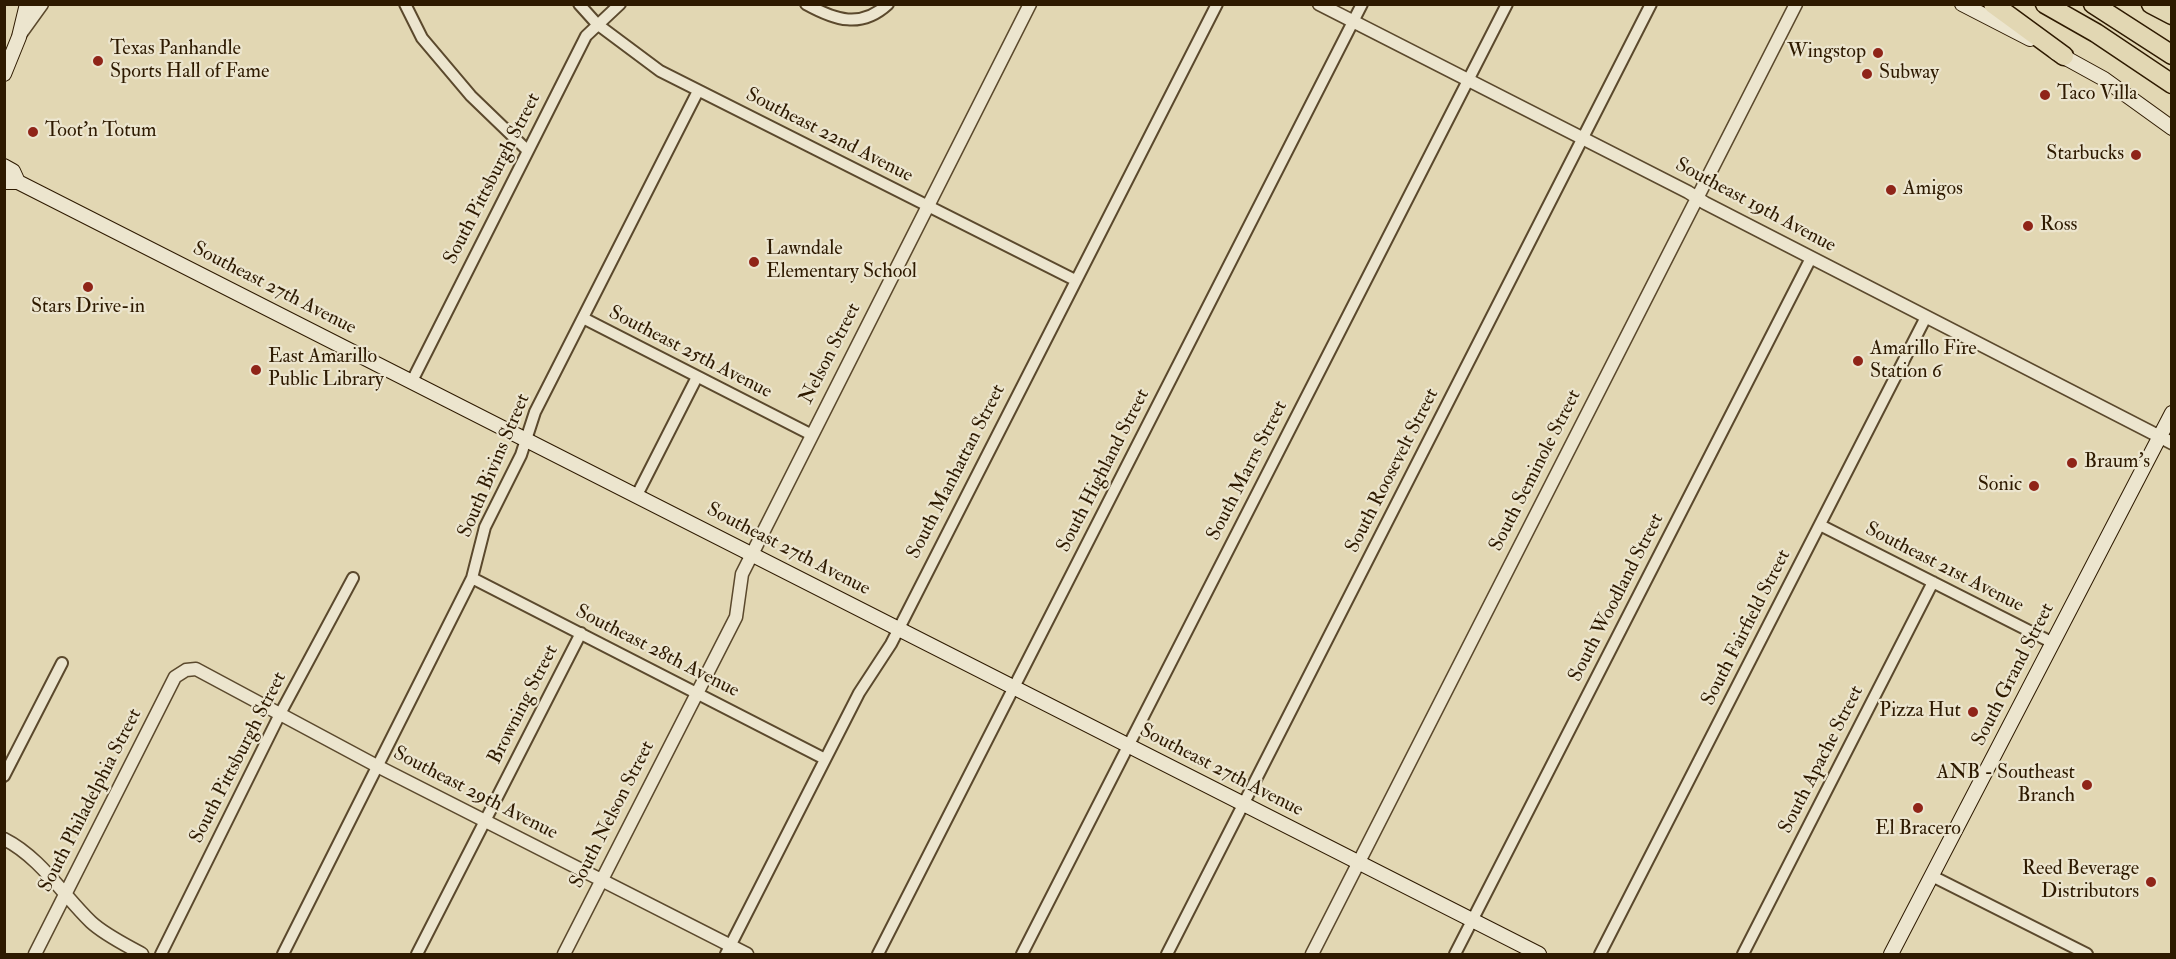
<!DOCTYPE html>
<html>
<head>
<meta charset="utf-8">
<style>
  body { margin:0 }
  #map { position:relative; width:2176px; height:959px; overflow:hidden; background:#e2d7b3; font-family:"IM FELL Double Pica",serif }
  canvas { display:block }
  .frame { position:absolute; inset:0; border:6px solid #2e1a00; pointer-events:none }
</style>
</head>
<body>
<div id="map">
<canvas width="2176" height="959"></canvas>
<div class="frame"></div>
</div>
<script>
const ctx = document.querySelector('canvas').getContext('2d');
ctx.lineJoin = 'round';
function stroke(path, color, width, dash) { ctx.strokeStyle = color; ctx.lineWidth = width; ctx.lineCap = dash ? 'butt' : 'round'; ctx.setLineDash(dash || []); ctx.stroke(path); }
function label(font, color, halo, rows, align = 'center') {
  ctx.font = font + ' "IM FELL Double Pica",serif'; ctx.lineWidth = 4.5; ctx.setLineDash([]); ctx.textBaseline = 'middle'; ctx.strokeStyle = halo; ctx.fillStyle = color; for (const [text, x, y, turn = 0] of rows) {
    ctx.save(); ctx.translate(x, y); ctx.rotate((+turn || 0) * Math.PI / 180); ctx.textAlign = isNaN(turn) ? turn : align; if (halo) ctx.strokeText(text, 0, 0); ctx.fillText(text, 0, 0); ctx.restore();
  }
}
const minor = new Path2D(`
  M405 4 422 38 471 96 527 150
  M579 4 597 24 660 71 1075 280
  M806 4C835 20 861 29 888 4
  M583 318 812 435
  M412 381 586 36 620 4
  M637 495 697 377
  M1820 525 2053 643
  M472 578 825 759
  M4 776 62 663
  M1932 876 2087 954
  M161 954 281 712 353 578
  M283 954 472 578 485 527 521 455 535 412 698 91
  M417 954 581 633
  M726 954 859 693 891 644 1217 4
  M878 954 1362 4
  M1022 954 1507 4
  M1167 954 1651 4
  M1455 954 1811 258
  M1600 954 1926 317
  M1743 954 1933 582`);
const tertiary = new Path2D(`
  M1319 4 1688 192 1705 203 2172 443
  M19 36 42 4
  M4 839C40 857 63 895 91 922 105 935 126 945 142 954
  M35 954 175 677 186 670 196 669 377 766 747 954
  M564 954 736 617 742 574 1030 4
  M1312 954 1796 4`);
const secondary = new Path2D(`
  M1962 4 2030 39
  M2055 52 2104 79 2172 128
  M4 74 19 37 27 4
  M4 166 13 171 18 182
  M4 182H18L1539 954
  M1891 954 2172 413`);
const motorway = new Path2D(`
  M1993 4 2064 56
  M2045 4 2096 33 2172 84
  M2093 4 2172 55
  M2151 4 2172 15`);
const markers = [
  [1878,53,6,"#8f2418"],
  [98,61,6,"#8f2418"],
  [1867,74,6,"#8f2418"],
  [2045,95,6,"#8f2418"],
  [33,132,6,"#8f2418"],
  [2136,155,6,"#8f2418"],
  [1891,190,6,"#8f2418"],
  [2028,226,6,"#8f2418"],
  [754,262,6,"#8f2418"],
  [88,287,6,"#8f2418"],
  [1858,361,6,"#8f2418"],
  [256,370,6,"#8f2418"],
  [2072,463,6,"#8f2418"],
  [2034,486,6,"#8f2418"],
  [1973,712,6,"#8f2418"],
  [2087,785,6,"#8f2418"],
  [1918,808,6,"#8f2418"],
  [2151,882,6,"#8f2418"]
];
const poiNames = [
  ["Texas Panhandle",110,50],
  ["Sports Hall of Fame",110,73],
  ["Wingstop",1866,53,"right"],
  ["Subway",1879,74],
  ["Taco Villa",2057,95],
  ["Toot'n Totum",45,132],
  ["Starbucks",2124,155,"right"],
  ["Amigos",1903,190],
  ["Ross",2040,226],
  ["Lawndale",766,250],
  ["Elementary School",766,273],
  ["Stars Drive-in",88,308,"center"],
  ["Amarillo Fire",1870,350],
  ["Station 6",1870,373],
  ["East Amarillo",268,358],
  ["Public Library",268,381],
  ["Braum's",2084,463],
  ["Sonic",2022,486,"right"],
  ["Pizza Hut",1961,712,"right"],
  ["ANB - Southeast",2075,774,"right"],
  ["Branch",2075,797,"right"],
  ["El Bracero",1918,830,"center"],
  ["Reed Beverage",2139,870,"right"],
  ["Distributors",2139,893,"right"]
];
const streetNames = [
  ["Southeast 22nd Avenue",829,136,27],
  ["South Pittsburgh Street",493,179,-63],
  ["Southeast 19th Avenue",1755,206,28],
  ["Southeast 27th Avenue",274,289,27],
  ["Southeast 25th Avenue",690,353,27],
  ["Nelson Street",831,354,-63],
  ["South Bivins Street",495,466,-67],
  ["South Highland Street",1104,471,-63],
  ["South Marrs Street",1248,471,-63],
  ["South Roosevelt Street",1393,471,-63],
  ["South Seminole Street",1536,471,-63],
  ["South Manhattan Street",957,472,-63],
  ["Southeast 27th Avenue",788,550,27],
  ["Southeast 21st Avenue",1944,568,27],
  ["South Woodland Street",1617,598,-63],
  ["South Fairfield Street",1747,628,-63],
  ["Southeast 28th Avenue",657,652,27],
  ["South Grand Street",2014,675,-63],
  ["Browning Street",524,705,-63],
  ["South Pittsburgh Street",239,758,-63],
  ["South Apache Street",1822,760,-63],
  ["Southeast 27th Avenue",1221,771,27],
  ["Southeast 29th Avenue",475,794,27],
  ["South Philadelphia Street",91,801,-63],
  ["South Nelson Street",613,815,-63]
];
stroke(minor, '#5b492d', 14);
stroke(tertiary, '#5b492d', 15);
stroke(secondary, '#2e1a00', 16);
stroke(motorway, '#2e1a00', 21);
stroke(minor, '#ece5ce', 10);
stroke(tertiary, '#ece5ce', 12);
stroke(secondary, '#ece5ce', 14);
stroke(motorway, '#e2d7b3', 18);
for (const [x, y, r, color] of markers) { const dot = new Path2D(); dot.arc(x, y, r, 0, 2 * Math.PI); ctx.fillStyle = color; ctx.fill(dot); stroke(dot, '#ece5ce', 2); }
label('20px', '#2e1a00', '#ece5ce', poiNames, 'left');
label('20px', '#2e1a00', '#ece5ce', streetNames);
</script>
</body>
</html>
